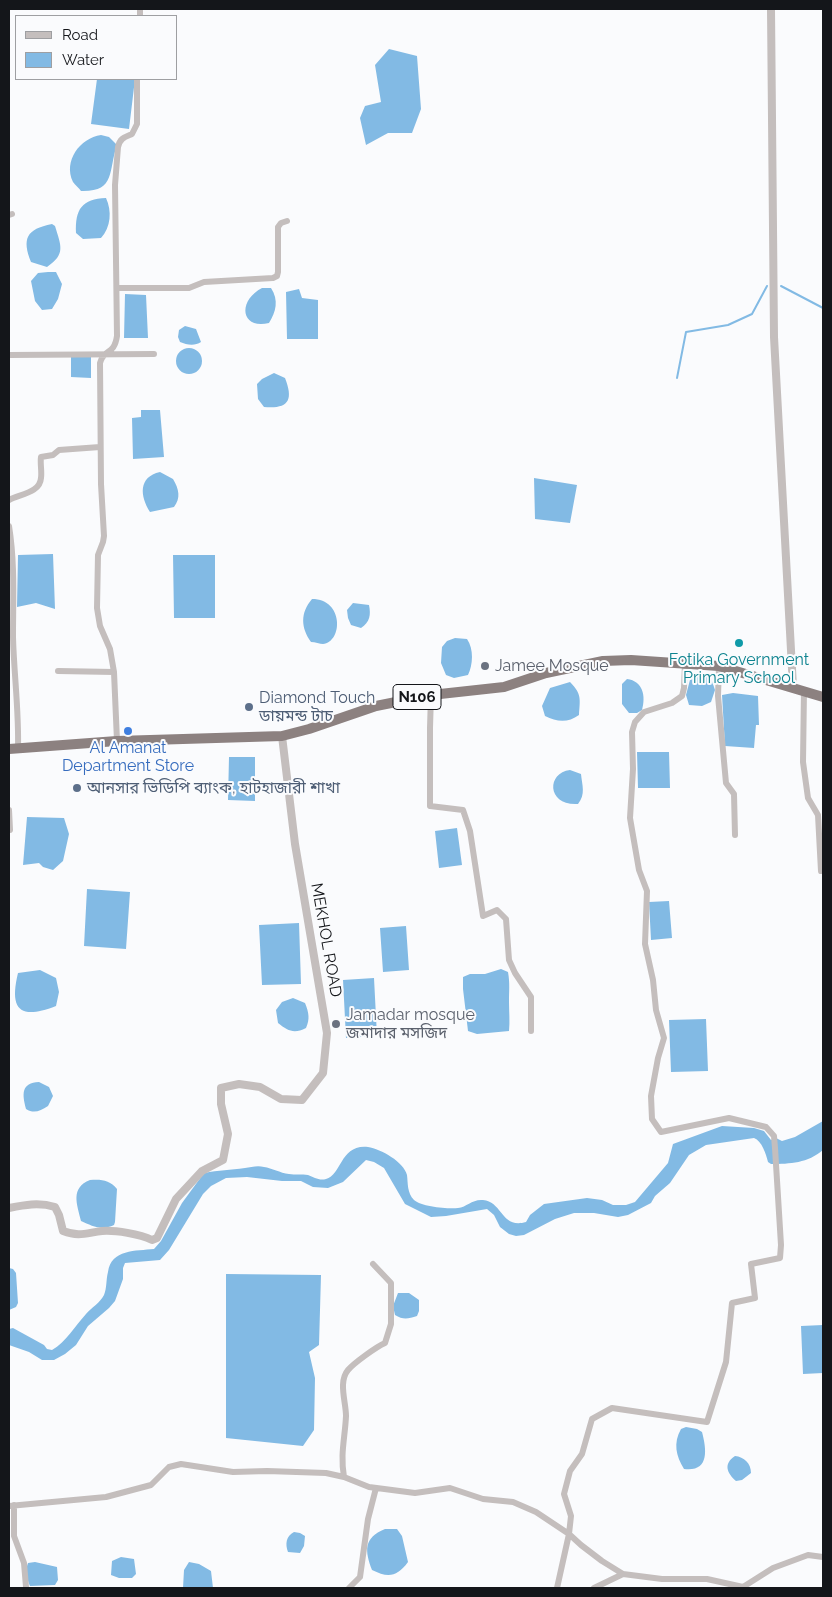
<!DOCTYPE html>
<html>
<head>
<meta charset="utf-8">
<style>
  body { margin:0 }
  #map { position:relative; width:832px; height:1597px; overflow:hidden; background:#fafbfd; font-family:Raleway,sans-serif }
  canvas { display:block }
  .frame { position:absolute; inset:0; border:10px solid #14161a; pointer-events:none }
  .legend { position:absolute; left:15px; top:15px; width:162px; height:65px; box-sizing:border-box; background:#fafbfd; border:1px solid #9e9fa2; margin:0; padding:6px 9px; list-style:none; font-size:15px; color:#14161a }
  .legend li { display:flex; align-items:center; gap:10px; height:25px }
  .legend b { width:25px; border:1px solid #9e9fa2 }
</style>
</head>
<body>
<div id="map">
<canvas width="832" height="1597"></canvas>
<div class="frame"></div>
<ul class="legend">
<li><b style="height:6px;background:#c4bebd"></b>Road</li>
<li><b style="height:14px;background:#82bae4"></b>Water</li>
</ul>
</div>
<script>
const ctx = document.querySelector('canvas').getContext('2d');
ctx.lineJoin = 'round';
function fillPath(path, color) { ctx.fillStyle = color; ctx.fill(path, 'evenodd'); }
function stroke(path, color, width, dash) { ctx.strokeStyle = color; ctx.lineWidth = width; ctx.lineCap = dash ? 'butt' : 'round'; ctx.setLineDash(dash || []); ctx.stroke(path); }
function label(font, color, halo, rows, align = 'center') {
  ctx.font = font + ' Raleway,"Noto Sans Bengali",sans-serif'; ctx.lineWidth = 4; ctx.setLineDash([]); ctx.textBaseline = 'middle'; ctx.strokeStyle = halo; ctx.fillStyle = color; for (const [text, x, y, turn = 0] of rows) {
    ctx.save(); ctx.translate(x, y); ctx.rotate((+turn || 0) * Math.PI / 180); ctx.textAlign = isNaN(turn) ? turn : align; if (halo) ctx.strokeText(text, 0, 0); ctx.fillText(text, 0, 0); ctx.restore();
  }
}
const water = new Path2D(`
  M389 49 417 56 421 109 412 133H388L366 145 360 118 365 106 381 102 375 65Z
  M97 79H135L129 129 91 124Z
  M101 135 109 137 117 145C108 171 116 192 81 191 79 188 75 185 73 182 63 161 80 138 101 135Z
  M106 198C112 211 111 227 101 238L83 239 76 233C75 209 82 199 106 198Z
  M52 224 55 226C61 246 66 254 47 267L31 262C22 239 26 229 52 224Z
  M48 272H56L62 284 58 299 52 309 42 310 35 301 31 281 38 273Z
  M262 288H271C279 300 276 312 269 323 241 330 237 301 262 288Z
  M299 289 302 298 318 300V339H287L286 292Z
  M125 294 146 295 148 338H124Z
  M185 326 196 329 201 342C195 346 187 345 180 342L178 337 179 330Z
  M176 361a13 13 0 1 1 26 0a13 13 0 1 1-26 0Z
  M71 356H91V378L71 377Z
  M274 373 285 378C294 401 288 409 264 407L258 399 257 384 262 379Z
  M141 410H160L164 457 133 459 132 418 141 417Z
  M160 472 173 479C179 489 181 498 174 507L150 512C140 496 138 477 160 472Z
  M534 478 577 485 570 523 535 519Z
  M53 554 55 609 36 603 17 607 18 555Z
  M173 555H215V618H174Z
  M312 599C344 599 343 642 323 644 320 644 315 642 311 642 301 628 300 613 312 599Z
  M353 603 369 605C371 615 370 622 361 628L351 625 348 618 347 610Z
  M455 638 467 639C474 649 473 665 468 675L454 678 446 675 441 663 442 647 447 641Z
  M703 673 710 675 715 690 711 702 702 706 689 705 686 695 691 676Z
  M627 679C643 681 646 696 642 710L637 713H629L622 704V684Z
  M570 682C582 694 580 699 579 715 568 723 557 722 545 716L542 706 550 688Z
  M733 693 758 696 759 725H756L754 748 725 746 722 695Z
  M637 752H669L670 788H638Z
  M229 757H255V801L228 800Z
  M570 770 581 774C582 785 586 794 578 804 547 806 546 773 570 770Z
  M27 817 64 818 69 834 63 861 53 870 43 867 39 863 23 865Z
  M457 828 462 865 439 868 435 831Z
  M87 889 130 892 126 949 84 946Z
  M669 901 672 938 651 940 649 902Z
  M299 923 301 984 262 985 259 925Z
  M406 926 409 970 383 972 380 928Z
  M501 969 508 972C510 983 509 991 509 1002 509 1012 510 1021 509 1031L477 1034 468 1031 463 989V977L470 974H485Z
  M40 970 56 978 59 992 56 1006C20 1020 9 1010 18 973Z
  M374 978 377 1036 346 1038 343 980Z
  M293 998 305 1003C309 1013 310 1019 306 1028 294 1034 288 1031 278 1023L276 1010 282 1002Z
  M706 1019 708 1071 671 1072 669 1020Z
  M39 1082 49 1087 53 1096 48 1106C40 1111 34 1114 26 1109 22 1094 21 1083 39 1082Z
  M823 1121V1150C808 1163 790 1164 771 1164L768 1162C766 1154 762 1141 754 1138L706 1145 689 1155 670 1183 655 1196 651 1203 628 1215 618 1217 594 1213H574L555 1219 524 1235 516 1236 509 1234 500 1227 494 1215 487 1209 446 1216 431 1217 405 1204 384 1168 374 1162 366 1160 343 1182 328 1188 313 1187 301 1181H282L247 1177 226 1178 211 1186 203 1194 169 1250 160 1260 125 1263 123 1268V1279L115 1301 109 1308 88 1326 76 1345 65 1354 54 1360H42L29 1352 9 1345V1329L13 1328 44 1345 47 1349 52 1350C66 1342 75 1326 86 1314 92 1307 100 1303 104 1295 107 1288 106 1279 108 1272 111 1249 136 1251 154 1249L161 1241 182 1203 204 1173C219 1170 230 1170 245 1168 251 1167 258 1165 264 1167 272 1168 280 1173 289 1174 295 1175 302 1174 308 1175 314 1177 319 1181 326 1179 342 1175 340 1144 368 1147 381 1149 404 1162 407 1175 408 1183 407 1193 414 1200 422 1207 448 1209 458 1208 467 1207 472 1199 483 1200 503 1202 501 1229 526 1222L530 1215 544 1204 587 1198 602 1200 613 1205H626L635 1202 668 1163 673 1144 722 1126 754 1128 764 1131 771 1140 776 1138 782 1141 795 1137Z
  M90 1180C101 1179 110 1180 117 1189L115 1222 114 1225C102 1231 92 1226 81 1221 77 1204 70 1188 90 1180Z
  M9 1268 13 1269 16 1273 18 1303 16 1307 9 1310Z
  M226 1274 321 1275 319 1345 309 1352 315 1378 314 1430 303 1446 226 1438Z
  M398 1293H409L419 1300V1311L417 1316C408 1319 403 1320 395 1315L393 1306Z
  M823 1325V1373L803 1374 801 1326Z
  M686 1427 697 1429 702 1432C707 1451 709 1472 684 1469 676 1456 673 1443 681 1429Z
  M735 1456C744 1457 751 1463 751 1473L742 1480 736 1481C727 1473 723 1464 735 1456Z
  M385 1529H397L402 1536 408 1562C397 1577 388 1578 372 1570 365 1551 363 1538 385 1529Z
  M294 1532 300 1533 305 1536 304 1546 300 1553 288 1552C285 1544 286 1536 294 1532Z
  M121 1557 134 1559 136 1574 132 1578H119L111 1575 112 1561Z
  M35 1562 57 1567 58 1580 55 1585 30 1586C27 1580 25 1570 28 1563Z
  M189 1562 199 1564 211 1571 213 1588H183L184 1570Z`);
const stream = new Path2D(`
  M781 286 823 308
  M677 378 686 332 728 325 752 314 767 286`);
const minor = new Path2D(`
  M140 16V9
  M9 215 12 214
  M117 288H189L204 282 273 278 277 276 278 272V227L281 223 287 221
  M9 355 154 354
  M9 500C20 494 40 493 41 478 42 471 40 464 41 457L53 455 59 450 100 447
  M9 526C15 563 13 600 13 637 14 675 19 711 18 748
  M719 666 718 696 726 783 734 794 735 835
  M58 671 114 672
  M804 690 803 762 808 798 818 815 821 871
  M431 695 430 728V806L463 810 470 831 483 916 497 910 506 919 509 960 515 973 531 997V1031
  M117 741 114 672 110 649 100 626 97 608 98 555 103 542 104 536 101 484 100 363C104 348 114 356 117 336L115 185 118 147C120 138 125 137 132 134L137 124V79
  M9 810 10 830
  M344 1477C340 1454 345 1438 346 1416 346 1402 338 1382 348 1370 354 1363 376 1347 385 1343L391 1324V1283L373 1264
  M14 1505V1536L24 1563 26 1587
  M9 1506 106 1497 151 1485 169 1467 181 1464 233 1472 267 1471 326 1473 344 1477 369 1487 415 1493 450 1488 483 1499 513 1502 536 1512 569 1534 581 1545 602 1561 623 1574 662 1579H707L743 1587 773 1568 808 1555 823 1557
  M349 1588 360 1577 368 1519 376 1488
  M557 1588 569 1534 571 1516 564 1494 570 1471 582 1454 592 1419 612 1408 707 1422 726 1362 732 1303 755 1298 751 1264 780 1258 781 1245 775 1148 774 1136 766 1127 729 1118 661 1132 652 1119 651 1096 658 1058 664 1038 656 1010 653 980 645 944 647 891 639 870 630 818 633 769 632 732 635 722 644 712 672 703 682 696 684 688 685 663
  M594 1588 623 1574`);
const tertiary = new Path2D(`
  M771 9 774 337 793 687
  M9 1208C24 1205 39 1202 55 1207L59 1215 63 1231C79 1237 86 1233 102 1231 115 1230 140 1234 152 1240L157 1238 176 1199 202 1171 223 1160 228 1134 221 1104V1088L239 1084 260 1087 281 1099 302 1100 323 1073 327 1033 295 844 282 736`);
const trunk = new Path2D(`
  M9 749 117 741 282 736 309 729 376 706 431 695 504 687 546 673 603 661 631 660 719 666 823 697`);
const markers = [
  [739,643,5,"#0f9aa8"],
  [485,666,5,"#6b7280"],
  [249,707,5,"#5c6f8a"],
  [128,731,5,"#3f7fe0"],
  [77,788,5,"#5c6f8a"],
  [336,1024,5,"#6b7280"]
];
const shields = [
  [417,697,48]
];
const shieldNames = [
  ["N106",417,697]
];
const cultureNames = [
  ["Fotika Government",739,660],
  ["Primary School",739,678]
];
const worshipNames = [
  ["Jamee Mosque",495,666],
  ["Jamadar mosque",346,1015],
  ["জমাদার মসজিদ",346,1033]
];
const serviceNames = [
  ["Diamond Touch",259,698],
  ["ডায়মন্ড টাচ",259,716],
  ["আনসার ভিডিপি ব্যাংক, হাটহাজারী শাখা",87,788]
];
const shopNames = [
  ["Al Amanat",128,748],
  ["Department Store",128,766]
];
const streetNames = [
  ["MEKHOL ROAD",326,940,80]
];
fillPath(water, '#82bae4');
stroke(stream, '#82bae4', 2);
stroke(minor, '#c4bebd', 6);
stroke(tertiary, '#c4bebd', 8);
stroke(trunk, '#8c8180', 10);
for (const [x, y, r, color] of markers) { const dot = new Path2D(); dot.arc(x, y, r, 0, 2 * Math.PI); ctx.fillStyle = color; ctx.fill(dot); stroke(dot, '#fafbfd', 2); }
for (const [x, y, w] of shields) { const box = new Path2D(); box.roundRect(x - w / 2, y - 12.5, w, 25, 4); ctx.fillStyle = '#fafbfd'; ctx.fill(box); stroke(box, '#14161a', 1); }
label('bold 15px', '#14161a', null, shieldNames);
label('16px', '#0d838f', '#fafbfd', cultureNames);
label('16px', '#5b616d', '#fafbfd', worshipNames, 'left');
label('16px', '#4e5e75', '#fafbfd', serviceNames, 'left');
label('16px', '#366cbe', '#fafbfd', shopNames);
label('16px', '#14161a', '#fafbfd', streetNames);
</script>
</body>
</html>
